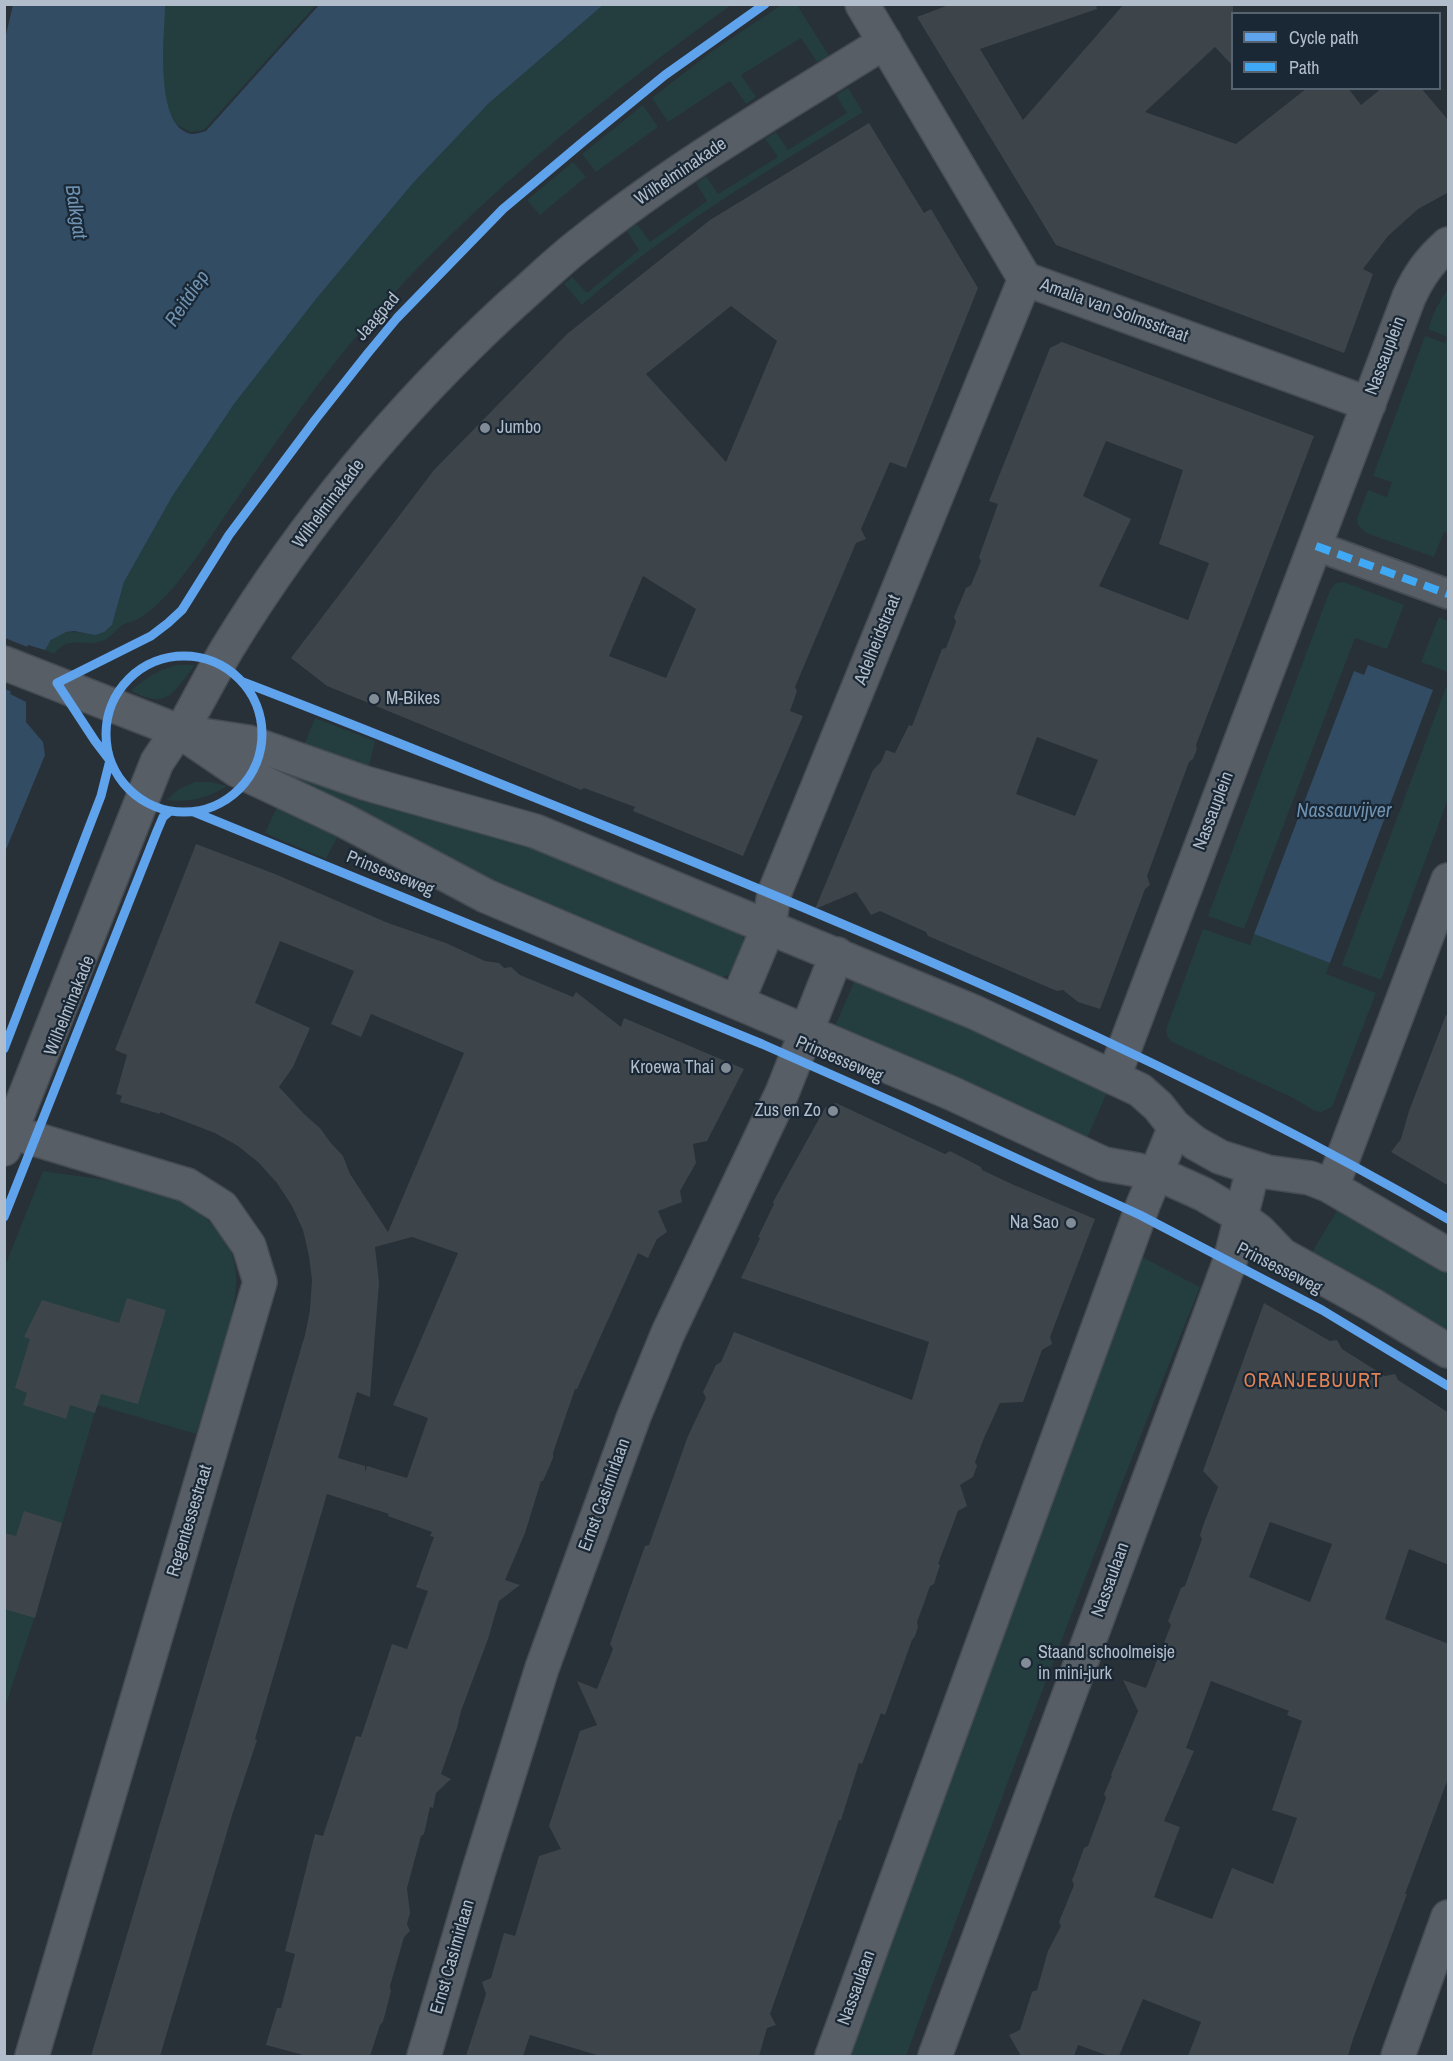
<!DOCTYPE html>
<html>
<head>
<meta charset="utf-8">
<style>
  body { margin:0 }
  #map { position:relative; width:1453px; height:2061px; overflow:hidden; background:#283038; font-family:"Archivo Narrow",sans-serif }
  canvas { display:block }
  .frame { position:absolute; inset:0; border:6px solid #b1bdca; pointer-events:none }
  .legend { position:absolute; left:1231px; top:12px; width:210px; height:78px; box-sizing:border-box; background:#1a2734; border:2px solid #566370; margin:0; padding:8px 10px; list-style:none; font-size:18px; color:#b1bdca }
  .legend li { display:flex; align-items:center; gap:12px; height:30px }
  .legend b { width:30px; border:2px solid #566370 }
</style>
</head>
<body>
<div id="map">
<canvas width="1453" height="2061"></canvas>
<div class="frame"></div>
<ul class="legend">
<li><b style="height:8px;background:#60a3ed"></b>Cycle path</li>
<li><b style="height:8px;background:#3fa9f5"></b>Path</li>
</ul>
</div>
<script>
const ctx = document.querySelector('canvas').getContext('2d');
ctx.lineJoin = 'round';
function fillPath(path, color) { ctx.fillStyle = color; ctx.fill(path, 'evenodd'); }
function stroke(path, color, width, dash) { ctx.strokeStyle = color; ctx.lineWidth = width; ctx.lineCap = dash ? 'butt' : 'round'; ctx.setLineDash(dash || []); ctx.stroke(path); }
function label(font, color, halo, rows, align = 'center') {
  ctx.font = font + ' "Archivo Narrow",sans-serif'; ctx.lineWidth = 4.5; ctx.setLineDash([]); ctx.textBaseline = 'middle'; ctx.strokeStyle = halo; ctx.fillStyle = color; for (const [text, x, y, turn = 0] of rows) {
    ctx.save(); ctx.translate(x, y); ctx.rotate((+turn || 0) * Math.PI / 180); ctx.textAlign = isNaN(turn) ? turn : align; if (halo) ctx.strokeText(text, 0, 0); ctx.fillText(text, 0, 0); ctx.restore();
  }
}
const green = new Path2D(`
  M783 4 797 5 829 56 817 62 801 38 741 75 756 97 746 104 730 81 668 122 652 98 711 52Z
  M164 5H316L204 130 191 132 177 125 166 109 163 87Z
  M603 5H731C602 99 476 199 370 320 322 376 280 436 238 497 217 527 197 559 174 587 164 598 151 612 138 619 133 622 125 623 121 626 114 631 111 638 102 641 83 648 70 634 54 654L45 650C57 627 73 631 95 635L112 625 124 582 173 495 234 404 316 299 413 183 488 104Z
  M848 88 863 112C766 172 668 229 582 305L564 284 572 277 587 293 639 250 627 231 637 224 650 242 707 201 696 183 706 176 718 194 778 157 765 139 776 132 788 150 847 113 836 95Z
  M643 105 658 127 596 172 582 154Z
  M573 162 586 177 540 215 527 200Z
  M1448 289V533L1444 532 1434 557 1366 533 1358 525 1357 519 1368 490 1387 497 1392 482 1373 476 1425 336 1445 343 1447 337 1428 329 1436 308Z
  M1344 582 1404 605 1387 649 1355 638 1244 929 1208 916 1330 590 1336 583Z
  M1439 617 1448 621V672L1421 662Z
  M177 665H195C173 693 168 710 131 691 145 678 158 670 177 665Z
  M1448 682V799L1381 980 1342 965Z
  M315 718 375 741 367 773 302 750Z
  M297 773 508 833 737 926C754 950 745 974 715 979L491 887 294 781Z
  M195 782H211L227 786C207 798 190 803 166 800L179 789Z
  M279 803 341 830 326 859 265 833Z
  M1203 929 1250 945 1254 934 1330 963 1326 974 1376 993 1332 1107 1321 1112 1315 1111 1293 1098 1172 1042C1166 1036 1165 1032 1168 1024Z
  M857 975 1109 1088 1085 1143 832 1033Z
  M43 1171C80 1177 119 1180 156 1189 169 1192 185 1203 196 1211 253 1251 238 1298 220 1355 212 1381 204 1408 196 1434L97 1405 34 1619 5 1707V1266Z
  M1340 1206 1448 1268V1337L1309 1257Z
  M1140 1256 1200 1287C1097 1541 1001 1799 906 2056H849L1073 1435Z`);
const water = new Path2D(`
  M13 5H165C165 33 153 128 192 134 196 134 202 132 206 131L319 5H603L488 104 413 183 316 299 234 404 173 495 124 582 112 625 104 632 95 635 74 631 66 632 51 640 45 650 28 645 10 694 26 702V722L43 742 45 755 5 852 4 43Z
  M1368 665 1433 690 1330 963 1254 934 1354 671 1364 675Z`);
const pier = new Path2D(`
  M5 638 30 648 13 692 4 689Z`);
const building = new Path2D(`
  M951 4H1096L1097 9 980 49 1023 120 1124 4H1233V66L1215 47 1145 112 1236 144 1307 88H1348L1361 105 1382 88H1421L1449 121V192L1418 209 1388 236 1363 269 1373 274 1344 353 1056 245 917 17Z
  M869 123 924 213 931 209 978 288 906 468 890 462 861 529 866 539 856 543 795 687 797 691 790 711 803 716 743 856 633 811 635 807 584 788 581 790 327 686 291 658 434 470 567 334 710 220ZM731 306 777 341 726 462 646 374ZM643 576 696 609 666 678 609 656Z
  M1062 342 1314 436 1196 745 1197 749 1193 759 1189 762 1169 816 1147 876 1150 885 1145 889 1100 1009 1078 1002 1063 990 1057 991 928 936 926 932 880 911 871 915 856 892 815 909 873 770 881 762 886 750 895 753 909 725 912 726 942 649 946 648 956 622 954 617 966 588 971 585 981 561 979 557 998 504 989 501 1050 348ZM1106 441 1183 470 1159 544 1209 563 1188 620 1099 586 1131 519 1083 496ZM1037 737 1098 760 1075 816 1016 794Z
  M196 844 275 874 388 923 446 943 485 961 499 963 504 968 511 967 520 975 573 997 576 992 621 1027 624 1018 744 1069 707 1141 693 1144 696 1163 680 1191 682 1202 658 1211 667 1232 657 1239 648 1258 638 1253 577 1389H575L553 1453V1458L543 1481H541L525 1533 505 1580 520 1585 499 1601 488 1639 461 1711 457 1728 441 1774 451 1779 436 1793 433 1808 430 1807 424 1834 421 1836 407 1888 410 1913 407 1924 410 1931 404 1937 390 1986 391 1991 383 2022 380 2025 370 2056H307L266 2045 277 2008H281L295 1954 285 1951 315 1834 323 1836 356 1736 361 1737 392 1644 407 1649 428 1591 416 1587 434 1537 430 1536 432 1532 388 1516 389 1514 327 1494 255 1739 257 1740 233 1812 160 2056H91L305 1335 310 1310 312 1280 309 1256 303 1230 292 1206 277 1183 259 1163 238 1146 215 1133 160 1112V1114L120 1102 122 1096 116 1094 127 1055 115 1050ZM280 941 354 971 331 1024 361 1037 371 1014 464 1053 388 1232 350 1174 343 1156 330 1142 320 1128 305 1115 279 1087 293 1067 310 1028 255 1003ZM412 1237 458 1253 393 1405 428 1418 407 1478 367 1466 365 1472V1466L338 1458 357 1392 370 1397 379 1283 375 1247Z
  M1446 1015 1449 1016V1186L1391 1152 1401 1139 1409 1111Z
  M836 1103 945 1154 950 1151 981 1167 982 1170 1014 1185 1095 1219 1050 1337 1052 1344 1042 1350 1023 1402 1000 1403 984 1438 975 1462 977 1466 973 1477 960 1485 967 1506 958 1511 938 1564 940 1565 934 1584 930 1586 924 1603 917 1622 918 1627 915 1636 912 1640 885 1715 881 1713 862 1764 859 1763 841 1820H839L770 2014 776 2025 767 2028 759 2056H600L530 2035 523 2056H466L486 1994 482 1982 491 1978 504 1933 515 1936 539 1856 561 1849 549 1826 580 1731 597 1725 577 1681 597 1689 613 1649 610 1644 645 1546 649 1545 688 1436 706 1398 703 1392 716 1365 721 1362 734 1332 912 1400 929 1342 741 1278 760 1238 758 1237 774 1204 773 1202 825 1108Z
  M127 1298 166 1310 138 1404 101 1394 95 1413 70 1405 66 1419 23 1405 27 1393 15 1388 30 1339 24 1337 42 1300 119 1323Z
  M1264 1303 1330 1341 1337 1340 1342 1349 1385 1376 1395 1374 1398 1380 1449 1413V1565L1409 1549 1385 1619 1449 1644V1776L1405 1894H1407L1353 2039 1348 2056H1188L1201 2022 1143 1999 1119 2056H1109L1078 2045 1074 2056H1021L1009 2035 1020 2030 1032 1992 1037 1990 1048 1951 1061 1926 1059 1922 1074 1885 1072 1880 1075 1873 1084 1848 1088 1846 1106 1798 1104 1794 1112 1776 1111 1775 1138 1711 1123 1680 1146 1688 1171 1625 1168 1621 1181 1588 1185 1586 1202 1539 1200 1535 1204 1523 1218 1487 1203 1471ZM1270 1522 1332 1544 1310 1602 1249 1577ZM1211 1681 1289 1711 1287 1715 1302 1721 1272 1810 1297 1818 1273 1884 1232 1868 1212 1919 1154 1897 1180 1827 1164 1821 1194 1751 1186 1748Z
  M24 1511 62 1523 35 1618 4 1609V1533L16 1536Z`);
const pedestrian = new Path2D(`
  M1316 546 1448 594`);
const minor = new Path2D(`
  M862 4 1025 279 1369 404
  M181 732C196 705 211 676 227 649 305 521 401 406 511 305 535 284 558 261 583 242 677 167 782 106 885 42
  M737 1002 769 926 774 894 1025 279
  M1114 1076 1409 297C1419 275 1430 260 1448 244
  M11 1132 187 1185 222 1207 249 1246 260 1282 32 2056
  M1332 1187 1448 880
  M424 2056 478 1873 542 1668 634 1416 668 1333 782 1093 837 954
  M832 2056 1143 1205 1175 1127
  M935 2056 1230 1261 1253 1169
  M1398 2056 1448 1917`);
const tertiary = new Path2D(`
  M4 663 181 732 237 770 345 821 486 896 951 1093 1104 1164 1138 1170 1172 1180 1203 1194 1232 1211 1259 1231 1282 1255 1374 1306 1448 1351
  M189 733 248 742 365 783 535 831 974 1012 1140 1090 1158 1106 1174 1126 1195 1143 1220 1157 1267 1172 1310 1178 1328 1185 1448 1255
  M4 1149 157 762 171 741 181 732`);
const quiet = new Path2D(`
  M1316 546 1448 594`);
const cycleway = new Path2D(`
  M106 734a78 78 0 1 1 156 0a78 78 0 1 1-156 0Z
  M243 682C371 731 498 783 625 834 906 948 1186 1067 1448 1219
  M57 683 151 636 168 623 182 610 229 535 315 420 368 353 397 318 503 209 584 141 665 75 765 4
  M57 683 95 741 108 758
  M194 812 762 1044 907 1108 1140 1215 1322 1310 1448 1386
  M4 1049 101 796 110 760
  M4 1217 157 831 163 817 170 811`);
const markers = [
  [485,428,6,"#818c97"],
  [374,699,6,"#818c97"],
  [726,1068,6,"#818c97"],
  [833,1111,6,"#818c97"],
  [1071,1223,6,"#818c97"],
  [1026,1663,6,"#818c97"]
];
const streetNames = [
  ["Wilhelminakade",681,172,-34],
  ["Amalia van Solmsstraat",1114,311,20],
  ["Jaagpad",378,317,-49],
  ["Nassauplein",1386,356,-69],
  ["Wilhelminakade",329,504,-53],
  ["Adelheidstraat",878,640,-68],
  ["Nassauplein",1214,811,-69],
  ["Prinsesseweg",390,874,22],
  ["Wilhelminakade",70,1006,-68],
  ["Prinsesseweg",839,1060,23],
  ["Prinsesseweg",1279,1269,27],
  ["Ernst Casimirlaan",605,1495,-70],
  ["Regentessestraat",190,1521,-73],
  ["Nassaulaan",1111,1580,-70],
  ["Ernst Casimirlaan",453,1957,-74],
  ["Nassaulaan",857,1988,-70]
];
const poiNames = [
  ["Jumbo",497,428],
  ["M-Bikes",386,699],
  ["Kroewa Thai",714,1068,"right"],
  ["Zus en Zo",821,1111,"right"],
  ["Na Sao",1059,1223,"right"],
  ["Staand schoolmeisje",1038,1653],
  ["in mini-jurk",1038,1674]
];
const waterNames = [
  ["Balkgat",75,212,81],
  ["Reitdiep",188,299,-56],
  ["Nassauvijver",1344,812]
];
const neighbourhoodNames = [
  ["ORANJEBUURT",1313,1382]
];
fillPath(green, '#243e3f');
fillPath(water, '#324c64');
fillPath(pier, '#283038');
fillPath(building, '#3d454b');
stroke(pedestrian, '#464c53', 32);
stroke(minor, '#464c53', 36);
stroke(tertiary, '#464c53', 36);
stroke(pedestrian, '#585e66', 28);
stroke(minor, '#585e66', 33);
stroke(tertiary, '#585e66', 33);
stroke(quiet, '#3fa9f5', 8, [15, 8]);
stroke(cycleway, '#60a3ed', 9);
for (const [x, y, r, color] of markers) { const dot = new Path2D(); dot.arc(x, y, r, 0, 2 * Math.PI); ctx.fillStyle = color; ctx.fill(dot); stroke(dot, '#1a2734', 2); }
label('18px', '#b1bdca', '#1a2734', streetNames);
label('18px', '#b1bdca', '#1a2734', poiNames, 'left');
label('italic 20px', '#6e92b1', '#1a2734', waterNames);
ctx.letterSpacing = '1.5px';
label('20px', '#e08356', '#1a2734', neighbourhoodNames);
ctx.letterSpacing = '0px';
</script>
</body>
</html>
